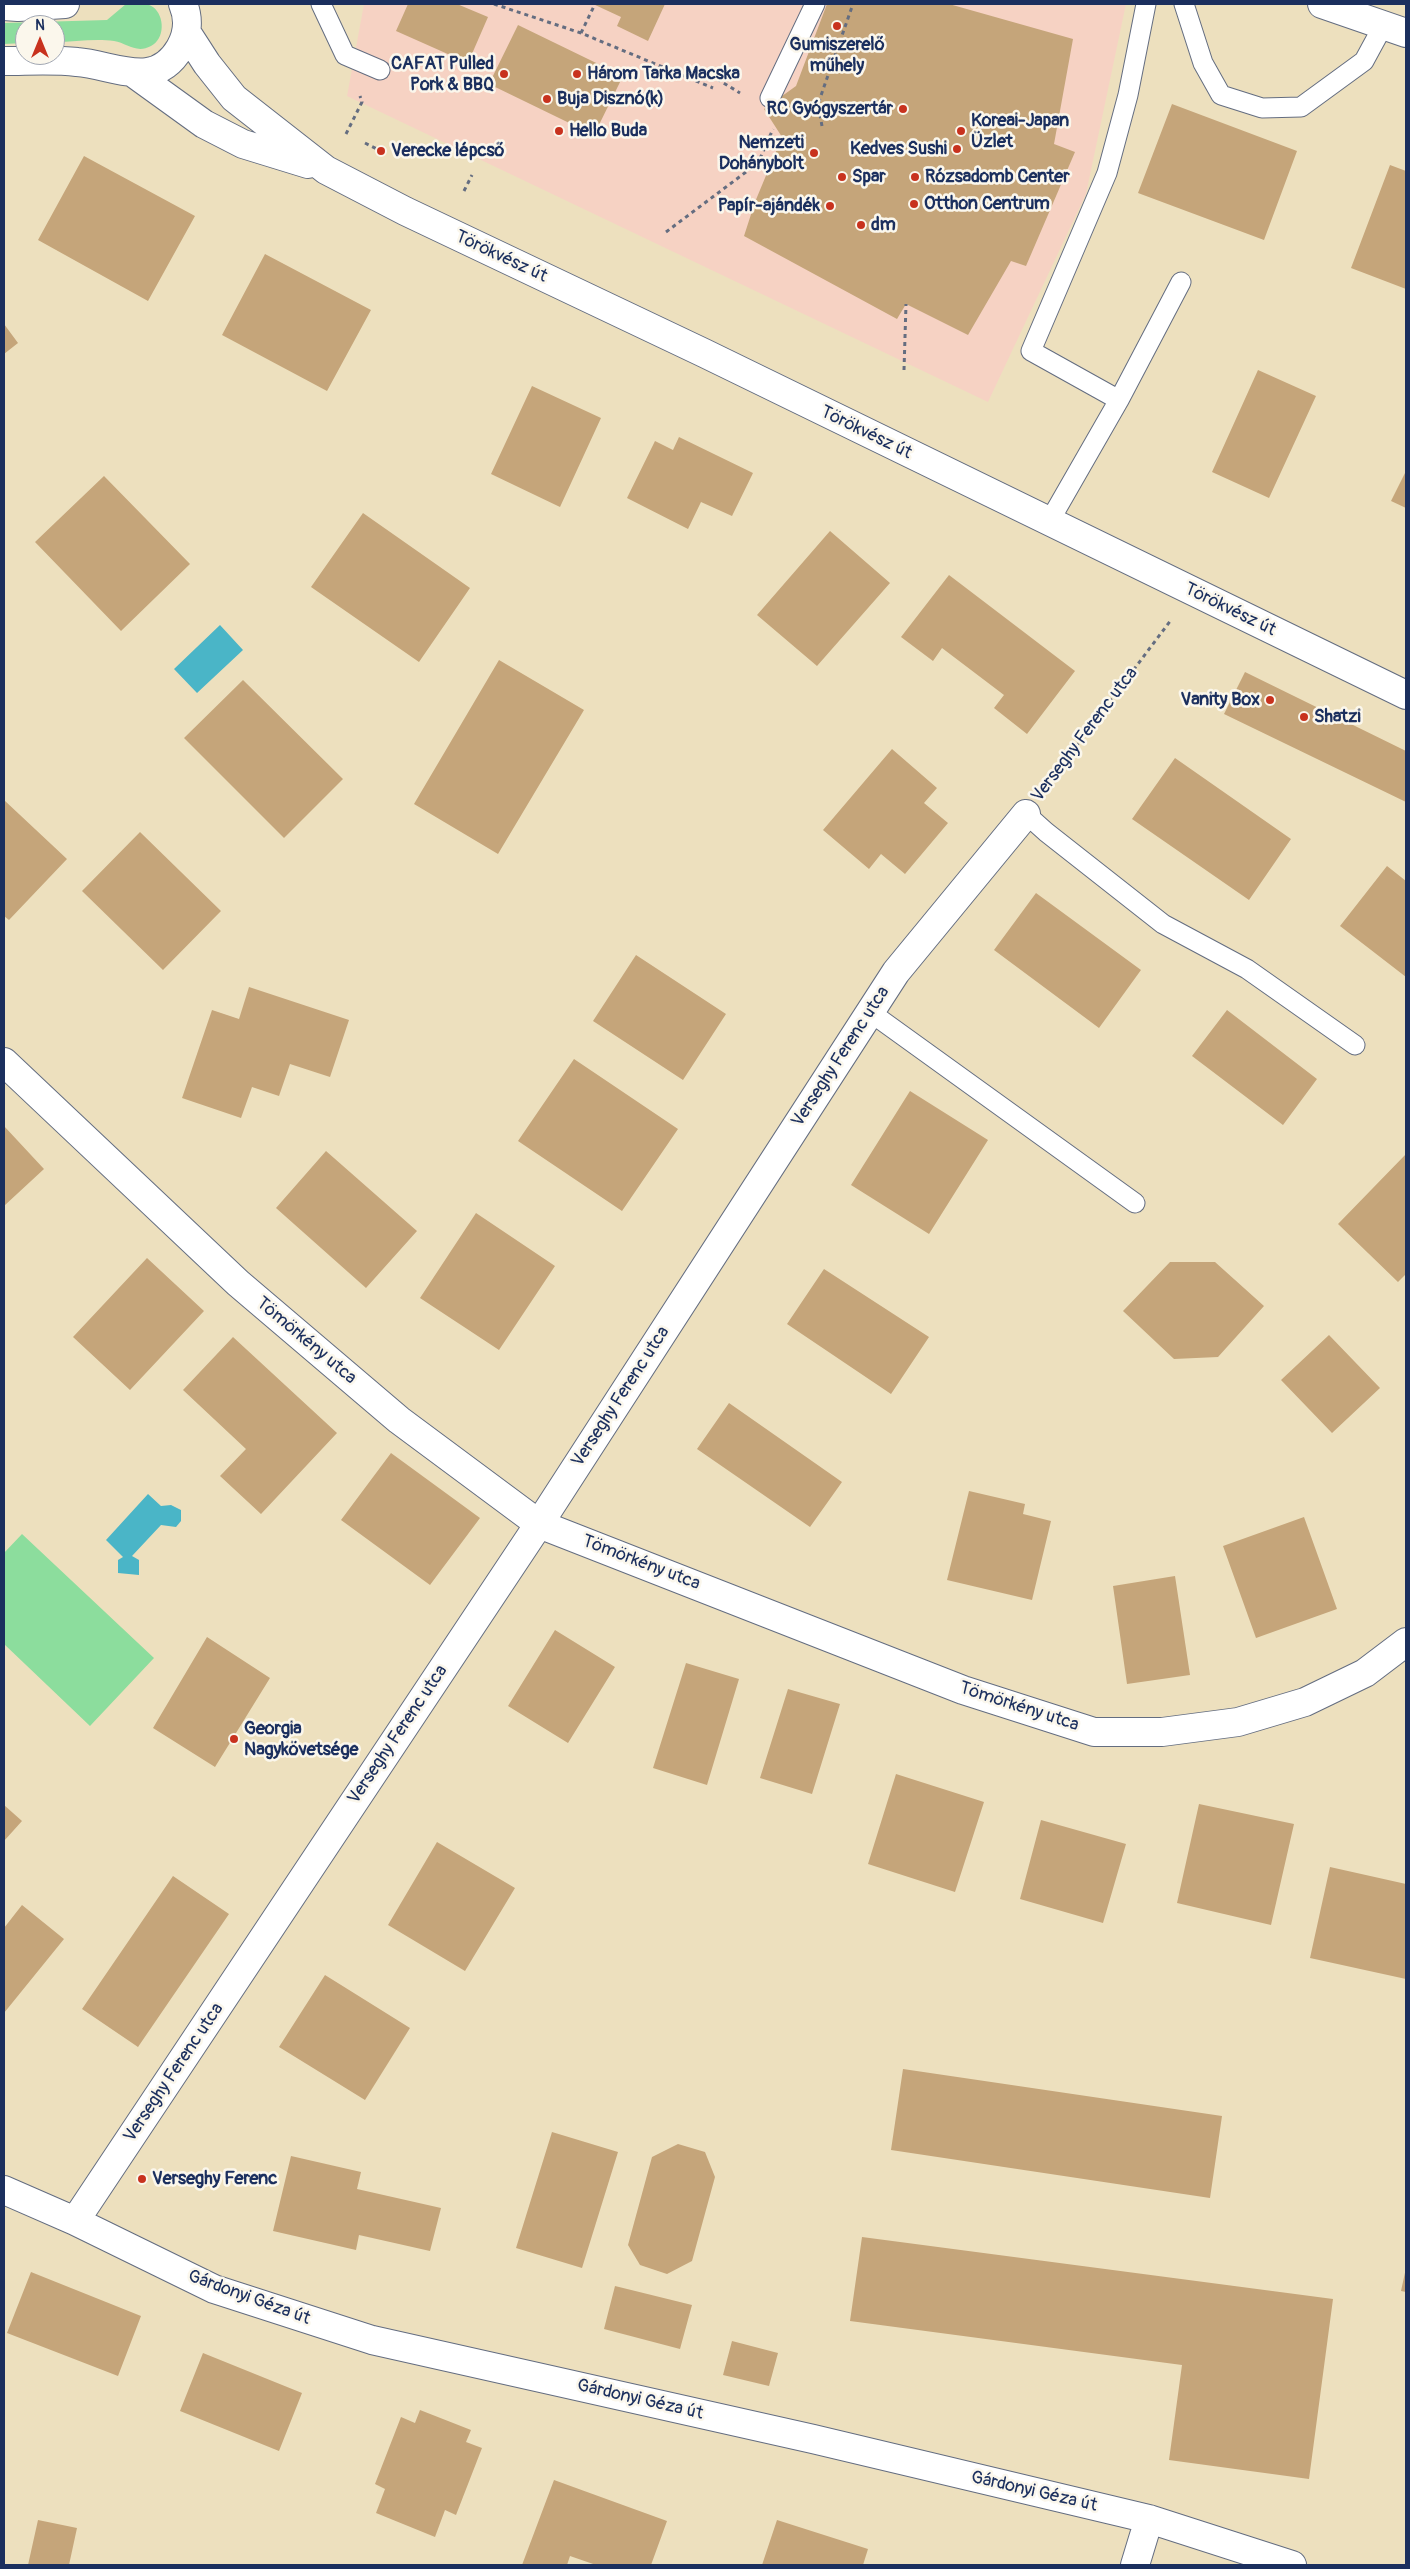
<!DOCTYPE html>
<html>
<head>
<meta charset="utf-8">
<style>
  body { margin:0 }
  #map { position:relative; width:1410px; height:2569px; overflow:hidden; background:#ede0be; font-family:Pangolin,sans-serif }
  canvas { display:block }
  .frame { position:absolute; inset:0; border:5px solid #1b2f5e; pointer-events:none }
  .north { position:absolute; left:15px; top:15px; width:50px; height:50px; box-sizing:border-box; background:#fbf7ec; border:1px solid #a1a7b3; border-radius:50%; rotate:0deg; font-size:14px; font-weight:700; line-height:20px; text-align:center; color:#1b2f5e }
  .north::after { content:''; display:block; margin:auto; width:18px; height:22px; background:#c8321e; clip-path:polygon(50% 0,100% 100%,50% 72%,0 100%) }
</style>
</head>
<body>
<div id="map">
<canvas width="1410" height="2569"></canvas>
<div class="frame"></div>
<div class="north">N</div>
</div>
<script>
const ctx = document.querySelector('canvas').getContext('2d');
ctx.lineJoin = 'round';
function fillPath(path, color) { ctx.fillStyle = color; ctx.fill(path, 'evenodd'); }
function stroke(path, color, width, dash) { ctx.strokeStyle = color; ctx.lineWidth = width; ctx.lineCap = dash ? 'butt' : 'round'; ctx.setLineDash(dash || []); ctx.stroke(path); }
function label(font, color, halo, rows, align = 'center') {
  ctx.font = font + ' Pangolin,sans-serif'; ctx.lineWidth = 5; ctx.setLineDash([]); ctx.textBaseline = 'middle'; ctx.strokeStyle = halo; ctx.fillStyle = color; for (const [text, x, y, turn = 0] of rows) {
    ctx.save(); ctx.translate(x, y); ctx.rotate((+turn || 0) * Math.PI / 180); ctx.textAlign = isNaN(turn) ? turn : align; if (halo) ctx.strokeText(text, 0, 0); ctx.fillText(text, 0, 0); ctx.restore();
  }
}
const built = new Path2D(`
  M364 4H1126L1086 194 988 402 347 96Z`);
const green = new Path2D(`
  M126 4C134 4 146 2 153 7 165 16 165 39 151 46 136 54 127 43 114 41 95 38 74 42 55 42V25H25V43L4 44V23L107 20Z
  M22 1534 154 1658 90 1726 4 1644V1553Z`);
const water = new Path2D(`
  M220 625 243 650 197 693 174 669Z
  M148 1494 161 1506 171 1505 181 1510V1521L176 1527 161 1525 132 1556 139 1560V1575L118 1573V1560L123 1557 106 1540Z`);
const building = new Path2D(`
  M408 4H457L488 17 468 63 396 31Z
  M593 4H665L648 41 617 26 621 17Z
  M827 4H949L1073 39 1054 144 1075 152 1026 266 1011 261 968 335 906 304 897 319 744 236 755 202 782 137 764 109 796 86Z
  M518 25 623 76 594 135 489 84Z
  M1172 104 1297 151 1264 240 1138 193Z
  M84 156 195 216 148 301 38 240Z
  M1390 165 1406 171V289L1351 268Z
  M265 254 371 310 327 391 222 335Z
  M4 324 18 343 4 354Z
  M1258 370 1316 396 1269 498 1212 472Z
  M532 386 601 418 560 507 491 474Z
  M679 437 753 473 732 516 701 502 688 529 627 498 655 441 673 450Z
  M1406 471V508L1391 501Z
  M104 476 190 564 121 631 35 542Z
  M363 513 470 588 419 662 311 587Z
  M830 531 890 583 817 666 757 615Z
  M949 575 1075 671 1027 734 994 708 1004 695 942 648 933 661 901 637Z
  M499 660 584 710 498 854 414 804Z
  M1245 672 1406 751V802L1224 714Z
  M243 680 343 779 284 838 184 738Z
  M892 749 937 788 924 803 948 823 905 874 881 854 869 869 823 830Z
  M1175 758 1291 839 1249 900 1132 819Z
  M4 800 67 859 9 920 4 916Z
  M140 832 221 911 163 970 82 891Z
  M1387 866 1406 881V977L1340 926Z
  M1036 893 1141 970 1099 1028 994 950Z
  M636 955 726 1014 683 1080 593 1021Z
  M249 987 349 1020 330 1077 290 1064 279 1096 252 1087 241 1118 182 1098 212 1010 239 1019Z
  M1227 1010 1317 1079 1283 1125 1192 1056Z
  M574 1059 678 1129 622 1211 518 1141Z
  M910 1091 988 1140 929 1234 851 1185Z
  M4 1126 44 1169 4 1206Z
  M326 1151 417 1231 366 1288 276 1208Z
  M1406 1154V1274L1398 1282 1338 1224Z
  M476 1213 555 1266 499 1350 420 1298Z
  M147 1258 204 1311 130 1390 73 1337Z
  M1170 1262H1215L1264 1306 1218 1357 1174 1359 1123 1311Z
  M824 1269 929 1337 891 1394 787 1324Z
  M1329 1335 1380 1388 1332 1433 1281 1380Z
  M233 1337 337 1433 261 1514 220 1476 246 1449 183 1390Z
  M729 1403 842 1482 810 1527 697 1449Z
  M391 1453 480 1518 430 1585 341 1520Z
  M969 1491 1025 1504 1023 1514 1051 1521 1032 1600 947 1580Z
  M1304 1517 1337 1609 1256 1638 1223 1546Z
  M1175 1576 1190 1675 1127 1684 1113 1586Z
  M555 1630 615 1667 568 1743 508 1706Z
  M207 1637 270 1678 215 1767 153 1728Z
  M686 1663 739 1679 707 1785 653 1768Z
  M788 1689 840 1704 812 1794 760 1778Z
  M896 1774 984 1802 955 1892 868 1864Z
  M1199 1804 1294 1824 1271 1925 1177 1903Z
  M4 1805 22 1821 4 1841Z
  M1041 1820 1126 1844 1103 1923 1020 1899Z
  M437 1842 515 1888 465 1971 388 1925Z
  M1330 1867 1406 1884V1979L1310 1958Z
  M173 1876 229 1914 138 2047 82 2009Z
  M22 1905 64 1939 4 2013V1928Z
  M325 1975 410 2028 365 2100 279 2047Z
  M903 2069 1222 2116 1210 2198 891 2150Z
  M552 2132 618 2152 582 2268 516 2248Z
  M678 2144 705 2152 715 2177 692 2261 667 2274 640 2265 628 2245 652 2157Z
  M291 2156 361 2172 357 2189 441 2208 430 2251 359 2235 356 2250 273 2231Z
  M862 2237 1333 2299 1309 2479 1169 2460 1182 2365 850 2321Z
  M1406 2268V2292L1401 2291Z
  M31 2272 141 2316 118 2376 7 2333Z
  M615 2286 692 2305 680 2349 604 2329Z
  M732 2341 778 2353 769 2386 723 2375Z
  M203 2353 302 2393 279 2451 180 2411Z
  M420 2410 471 2430 466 2442 482 2448 456 2515 445 2510 435 2537 376 2513 385 2489 375 2484 401 2417 415 2423Z
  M554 2480 667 2521 651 2565H596L570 2556 567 2565H522Z
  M38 2520 77 2528 69 2565H28Z
  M777 2520 868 2549 863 2565H762Z`);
const path = new Path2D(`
  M494 4 581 33 713 88
  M581 33 595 4
  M717 79 740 93
  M822 126 818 104 853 4
  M346 134 362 102 360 96
  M365 143 381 151
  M464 191 472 175
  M666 232 758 163 773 129
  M904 370 906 304
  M1047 785 1171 620`);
const service = new Path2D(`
  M321 4 345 55 380 70
  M1184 4 1203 63 1221 95 1262 108 1301 107 1364 61 1383 26
  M770 98 815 4
  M1119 400 1181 282
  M1049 522 1119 400 1031 351 1107 173 1128 95 1146 4
  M1026 814 1046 832 1163 924 1247 969 1355 1045
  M870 1012 1135 1203`);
const minor = new Path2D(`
  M1322 4 1406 33
  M4 1062 238 1283 399 1420 539 1524 963 1690 1094 1732H1162L1238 1722 1305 1702 1365 1673 1406 1642
  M4 2190 75 2221 214 2289 372 2340 813 2439 1149 2519 1292 2565
  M75 2221 539 1524 896 972 1026 814
  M1135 2565 1149 2519`);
const tertiary = new Path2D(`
  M4 6 18 7 65 4
  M187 33 207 64 234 98 326 170 405 211 704 353 1406 695
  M4 61C28 61 53 59 77 62 115 65 155 91 180 48 188 34 189 18 183 4
  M132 72 204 124 243 144 308 164`);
const markers = [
  [837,26,5,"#c8321e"],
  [504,74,5,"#c8321e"],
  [577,74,5,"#c8321e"],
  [547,99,5,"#c8321e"],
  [903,109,5,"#c8321e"],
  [559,131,5,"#c8321e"],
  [961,131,5,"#c8321e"],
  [957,149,5,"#c8321e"],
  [381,151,5,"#c8321e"],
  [814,153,5,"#c8321e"],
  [842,177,5,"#c8321e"],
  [915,177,5,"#c8321e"],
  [914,204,5,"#c8321e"],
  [830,206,5,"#c8321e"],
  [861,225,5,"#c8321e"],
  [1270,700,5,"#c8321e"],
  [1304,717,5,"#c8321e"],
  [234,1739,5,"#c8321e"],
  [142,2179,5,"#c8321e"]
];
const poiNames = [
  ["Gumiszerelő",837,45,"center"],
  ["műhely",837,66,"center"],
  ["CAFAT Pulled",494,64,"right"],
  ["Pork & BBQ",494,85,"right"],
  ["Három Tarka Macska",587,74],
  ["Buja Disznó(k)",557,99],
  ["RC Gyógyszertár",893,109,"right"],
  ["Koreai-Japan",971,121],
  ["Üzlet",971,142],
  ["Hello Buda",569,131],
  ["Nemzeti",804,143,"right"],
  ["Dohánybolt",804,164,"right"],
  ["Kedves Sushi",947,149,"right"],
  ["Verecke lépcső",391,151],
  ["Spar",852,177],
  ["Rózsadomb Center",925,177],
  ["Otthon Centrum",924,204],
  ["Papír-ajándék",820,206,"right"],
  ["dm",871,225],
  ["Vanity Box",1260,700,"right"],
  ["Shatzi",1314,717],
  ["Georgia",244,1729],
  ["Nagykövetsége",244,1750],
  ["Verseghy Ferenc",152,2179]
];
const streetNames = [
  ["Törökvész út",501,257,25],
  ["Törökvész út",866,433,26],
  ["Törökvész út",1230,610,26],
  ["Verseghy Ferenc utca",1085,735,-53],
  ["Verseghy Ferenc utca",841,1057,-57],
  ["Tömörkény utca",306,1341,40],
  ["Verseghy Ferenc utca",621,1397,-57],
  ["Tömörkény utca",641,1563,21],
  ["Tömörkény utca",1019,1707,18],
  ["Verseghy Ferenc utca",398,1735,-56],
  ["Verseghy Ferenc utca",174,2073,-56],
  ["Gárdonyi Géza út",249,2298,20],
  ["Gárdonyi Géza út",640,2400,13],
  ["Gárdonyi Géza út",1034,2492,13]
];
fillPath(built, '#f6d2c3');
fillPath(green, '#8cdd9d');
fillPath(water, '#4ab5c7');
fillPath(building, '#c5a57a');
stroke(service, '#646d80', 21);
stroke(minor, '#646d80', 30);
stroke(tertiary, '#646d80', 30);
stroke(path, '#646d80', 3, [4, 4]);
stroke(service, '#fff', 19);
stroke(minor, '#fff', 28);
stroke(tertiary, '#fff', 28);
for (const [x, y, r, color] of markers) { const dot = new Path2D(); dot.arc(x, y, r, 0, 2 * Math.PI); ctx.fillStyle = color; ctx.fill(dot); stroke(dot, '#fbf7ec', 2); }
label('bold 18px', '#1b2f5e', '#fbf7ec', poiNames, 'left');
label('18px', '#1b2f5e', '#fbf7ec', streetNames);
</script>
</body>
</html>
